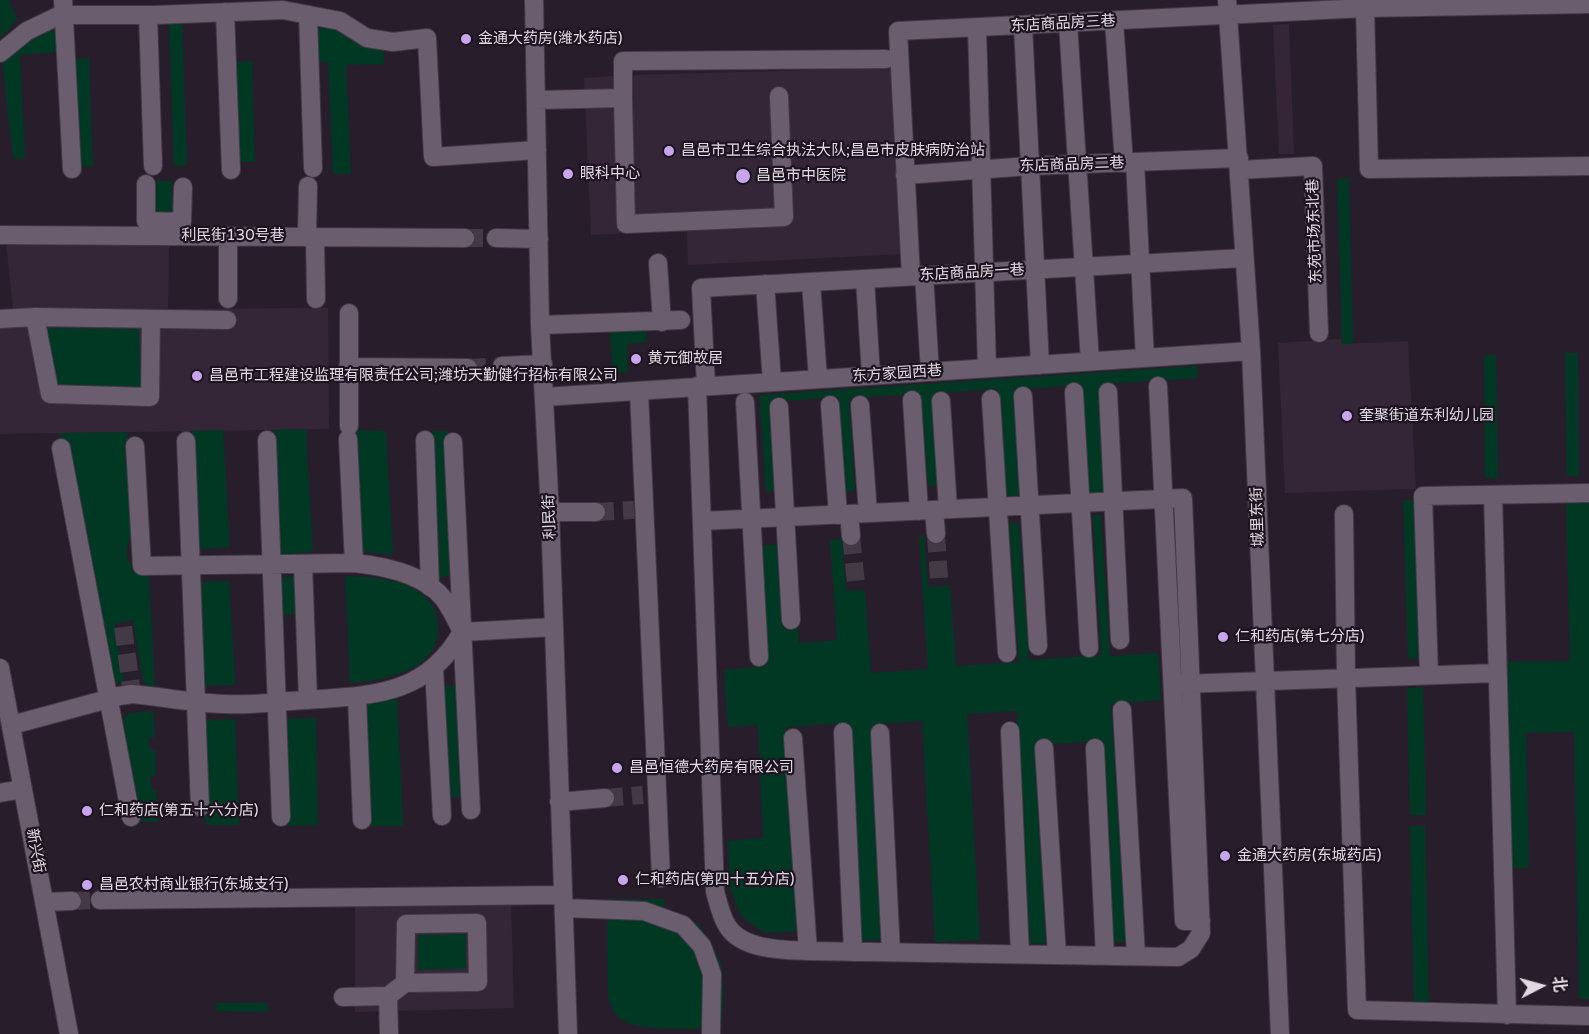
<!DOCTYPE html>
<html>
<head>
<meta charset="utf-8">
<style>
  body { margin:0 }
  #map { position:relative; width:1589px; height:1034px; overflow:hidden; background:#281e2b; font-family:"Varela Round","Noto Sans SC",sans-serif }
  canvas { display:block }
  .north { position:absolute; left:1511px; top:956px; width:60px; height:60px; -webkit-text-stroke:4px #1e1421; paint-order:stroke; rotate:84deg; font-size:16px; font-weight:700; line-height:24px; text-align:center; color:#e0d9e2 }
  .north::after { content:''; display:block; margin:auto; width:21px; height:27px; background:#e0d9e2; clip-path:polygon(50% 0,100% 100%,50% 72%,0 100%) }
</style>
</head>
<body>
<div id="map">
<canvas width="1589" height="1034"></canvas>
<div class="north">北</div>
</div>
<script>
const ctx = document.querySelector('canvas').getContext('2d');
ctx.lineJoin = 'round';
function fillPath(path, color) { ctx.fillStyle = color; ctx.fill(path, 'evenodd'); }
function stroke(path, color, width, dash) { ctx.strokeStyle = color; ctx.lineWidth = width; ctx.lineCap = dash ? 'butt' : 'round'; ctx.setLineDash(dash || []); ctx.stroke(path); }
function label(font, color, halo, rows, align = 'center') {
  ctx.font = font + ' "Varela Round","Noto Sans SC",sans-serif'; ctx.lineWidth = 4.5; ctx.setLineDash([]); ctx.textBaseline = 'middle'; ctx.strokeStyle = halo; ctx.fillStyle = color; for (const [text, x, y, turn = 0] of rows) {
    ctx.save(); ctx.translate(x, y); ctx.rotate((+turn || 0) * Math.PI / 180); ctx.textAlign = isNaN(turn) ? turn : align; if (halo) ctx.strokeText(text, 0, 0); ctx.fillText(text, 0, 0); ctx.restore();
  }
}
const built = new Path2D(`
  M1289 24 1294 154H1279L1273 25Z
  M893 68 903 254 688 265 687 230 591 235 584 78 629 75Z
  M6 242 169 245 168 309 328 308 329 429 0 434V309H13Z
  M1341 339 1342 344 1408 341 1416 489 1285 493 1278 343Z
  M511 901 514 1008 355 1012V903Z`);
const green = new Path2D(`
  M0 0H9L17 20 1 38Z
  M317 20 366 46 383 47 384 64 346 65 351 174H333L328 62H319Z
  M57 21 58 52 20 55 25 158 13 159 2 62 7 53Z
  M169 22H182L187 166H174Z
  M89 58 93 166H79L74 59Z
  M252 61 255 162H238L234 62Z
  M1349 178 1353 344H1342L1337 179Z
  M156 181H172V215L155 214Z
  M47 328 139 329 141 388 59 389Z
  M646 330 647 342 627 344 628 372 613 373 610 333Z
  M1565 353H1578L1579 476H1567Z
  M1484 355H1496L1498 478H1485Z
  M1197 366 1198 378 1101 384 1108 496 1089 497 1081 385 1018 389 1025 501 1005 502 997 389 935 393 941 485 928 486 921 394 849 398 855 491 846 492 839 397 771 402 777 491 766 492 759 395Z
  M306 429 313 552 281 554 273 430Z
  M223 430 230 547 196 550 190 431Z
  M355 430 386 431 393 555 360 551Z
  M431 431H450L455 571 447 576 438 579Z
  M127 432 131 536C122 554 128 571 149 575L155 692 147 688 143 680 133 620 115 624 124 682 115 683 109 681 60 433Z
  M1403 500H1416L1421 658 1408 659Z
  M1589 502V999H1579L1574 732 1526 733 1529 868H1508L1503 662 1570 661 1566 503Z
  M1093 515H1101L1110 656 1158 653 1161 700 1111 704 1126 942H1114L1102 741 1035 745 1046 943 1030 944 1017 711 967 714 980 940 935 942 922 721 873 724 886 939 862 941 849 723 786 727 797 931 764 933 741 916 730 889 728 841 763 838 758 725 728 727 724 670 766 666 757 546 781 544 787 627H798L799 643 837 640 830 540 842 539 846 591 865 590 871 673 928 669 919 537 924 536 928 587 950 585 956 666 1019 662 1009 524 1019 523 1029 660 1101 655Z
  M297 576 300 614 283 615 280 578Z
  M345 576C367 577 392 577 413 588 427 596 437 607 438 624 442 670 387 680 350 683Z
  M229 581 235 685 205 686 199 582Z
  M458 685 464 797H449L444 686Z
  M1423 687 1426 815H1410L1407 688Z
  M397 696 403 826H368L363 703Z
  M153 711 155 737 149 738 150 750H155L156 775 150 776 152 790H156L158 822H137L120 720 131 713Z
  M316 718 318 825 286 826 283 719Z
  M235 719 239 825H206L203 720Z
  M1410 826H1425L1429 1005H1414Z
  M607 899H664V910L699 924 721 962 724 995 721 1028C696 1028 638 1033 619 1018 613 1013 611 1005 608 998Z
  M466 934V969L418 970V935Z
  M216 1003H268V1012L216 1011Z`);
const minorTunnel = new Path2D(`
  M465 238H496
  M468 368 502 366
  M596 512 634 510
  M936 534 939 578
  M851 536 856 583
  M123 627 132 694
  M605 798 643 795
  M72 901 100 900`);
const minor = new Path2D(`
  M63 0 72 169
  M534 0 540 325 550 512 568 1034
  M1227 0 1251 351 1280 1034
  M1365 8 1369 169 1589 166
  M225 12 231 170
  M148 15 153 166
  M308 15 313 168
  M1114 21 1124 163
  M1068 24 1090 361
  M1023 26 1040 365
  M977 28 987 368
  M0 53 27 31 60 15H155L283 10 340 21 367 38 393 42 427 38 433 157 537 150
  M623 98V61L886 59
  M537 100 623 98 626 224 784 217 779 96
  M1135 162 1145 358
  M1239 170 1313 166 1319 333
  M905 175 1030 166 1239 158
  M146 184V221L182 222 183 187
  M0 235 465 238
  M228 236V299
  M307 237 308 186
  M315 237 316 299
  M496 238 539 239
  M658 263 662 322
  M924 275 930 372
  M911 276 898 31 1365 8 1589 4
  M865 279 871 375
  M811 282 818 379
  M765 284 772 382
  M35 317 50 394 150 397 151 319
  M0 319 35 317 227 320
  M540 325 681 320
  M502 366 543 364
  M348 367 468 368
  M697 386 715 891C718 902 721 917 728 927 743 950 784 950 808 951L1178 957 1191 949 1201 933 1183 498 702 521
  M706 386 701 288 1244 258
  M1158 386 1184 921H1201
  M639 392 661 878
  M1074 392 1089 648
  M1108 392 1120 640
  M1023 396 1038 646
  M544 397 1251 351
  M991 399 1007 653
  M912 400 919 511
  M941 401 948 509
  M745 402 759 657
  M830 405 838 515
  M860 405 868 513
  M779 407 791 620
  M349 426V313
  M348 439 354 563
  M267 440 281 817
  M425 440 430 587
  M186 441 200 807
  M453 442 471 810
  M135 446 142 566 354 563C384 566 424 574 444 599 451 609 457 621 462 632L554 627
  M61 448 131 817
  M1493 495 1507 1015
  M934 510 936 534
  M550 512H596
  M849 514 851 536
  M1344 514 1346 677 1357 1010 1589 1016
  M303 564 308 700
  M0 668 69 1034
  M434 668 442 816
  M1429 674 1423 496 1589 493
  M1181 684 1497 673
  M357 697 362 820
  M1122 710 1136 956
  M12 725 119 696 132 694C163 697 193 703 224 704 251 706 280 701 307 700 373 695 426 696 462 632
  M1010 731 1020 954
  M843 732 853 952
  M880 733 891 952
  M793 738 808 951
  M1044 748 1057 955
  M1095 748 1105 956
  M0 793 23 789
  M559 802 605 798
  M100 900 562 895
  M44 902 72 901
  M564 908 644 911 683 925 702 946 712 974 711 1034
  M388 996 389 1034
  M343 997 388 996 405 983 478 982 477 923 406 924 405 983`);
const markers = [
  [466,39,6,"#c9a5ee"],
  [669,151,6,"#c9a5ee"],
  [568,174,6,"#c9a5ee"],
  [743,176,8,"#c9a5ee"],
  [636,359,6,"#c9a5ee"],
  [197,376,6,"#c9a5ee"],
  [1347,416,6,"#c9a5ee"],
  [1223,637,6,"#c9a5ee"],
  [617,768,6,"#c9a5ee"],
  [87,811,6,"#c9a5ee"],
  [1225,856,6,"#c9a5ee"],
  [623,880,6,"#c9a5ee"],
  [87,885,6,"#c9a5ee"]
];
const streetNames = [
  ["东店商品房三巷",1063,24,-3],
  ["东店商品房二巷",1072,165,-2],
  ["东苑市场东北巷",1315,231,-92],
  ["利民街130号巷",233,236],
  ["东店商品房一巷",972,273,-3],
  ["东方家园西巷",897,374,-4],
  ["利民街",550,517,-92],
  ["城里东街",1258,517,-92],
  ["新兴街",35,851,80]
];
const poiNames = [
  ["金通大药房(潍水药店)",478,39],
  ["昌邑市卫生综合执法大队;昌邑市皮肤病防治站",681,151],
  ["眼科中心",580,174],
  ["昌邑市中医院",756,176],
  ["黄元御故居",648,359],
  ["昌邑市工程建设监理有限责任公司;潍坊天勤健行招标有限公司",209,376],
  ["奎聚街道东利幼儿园",1359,416],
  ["仁和药店(第七分店)",1235,637],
  ["昌邑恒德大药房有限公司",629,768],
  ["仁和药店(第五十六分店)",99,811],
  ["金通大药房(东城药店)",1237,856],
  ["仁和药店(第四十五分店)",635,880],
  ["昌邑农村商业银行(东城支行)",99,885]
];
fillPath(built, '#342637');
fillPath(green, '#003823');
stroke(minorTunnel, '#443a46', 18, [18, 9]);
stroke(minor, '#433945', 20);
stroke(minor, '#6a5d6d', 18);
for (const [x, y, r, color] of markers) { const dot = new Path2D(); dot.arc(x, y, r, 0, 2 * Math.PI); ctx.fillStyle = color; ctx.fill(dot); stroke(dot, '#1e1421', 2); }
label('15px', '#e0d9e2', '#1e1421', streetNames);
label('15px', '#e0d9e2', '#1e1421', poiNames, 'left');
</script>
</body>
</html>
